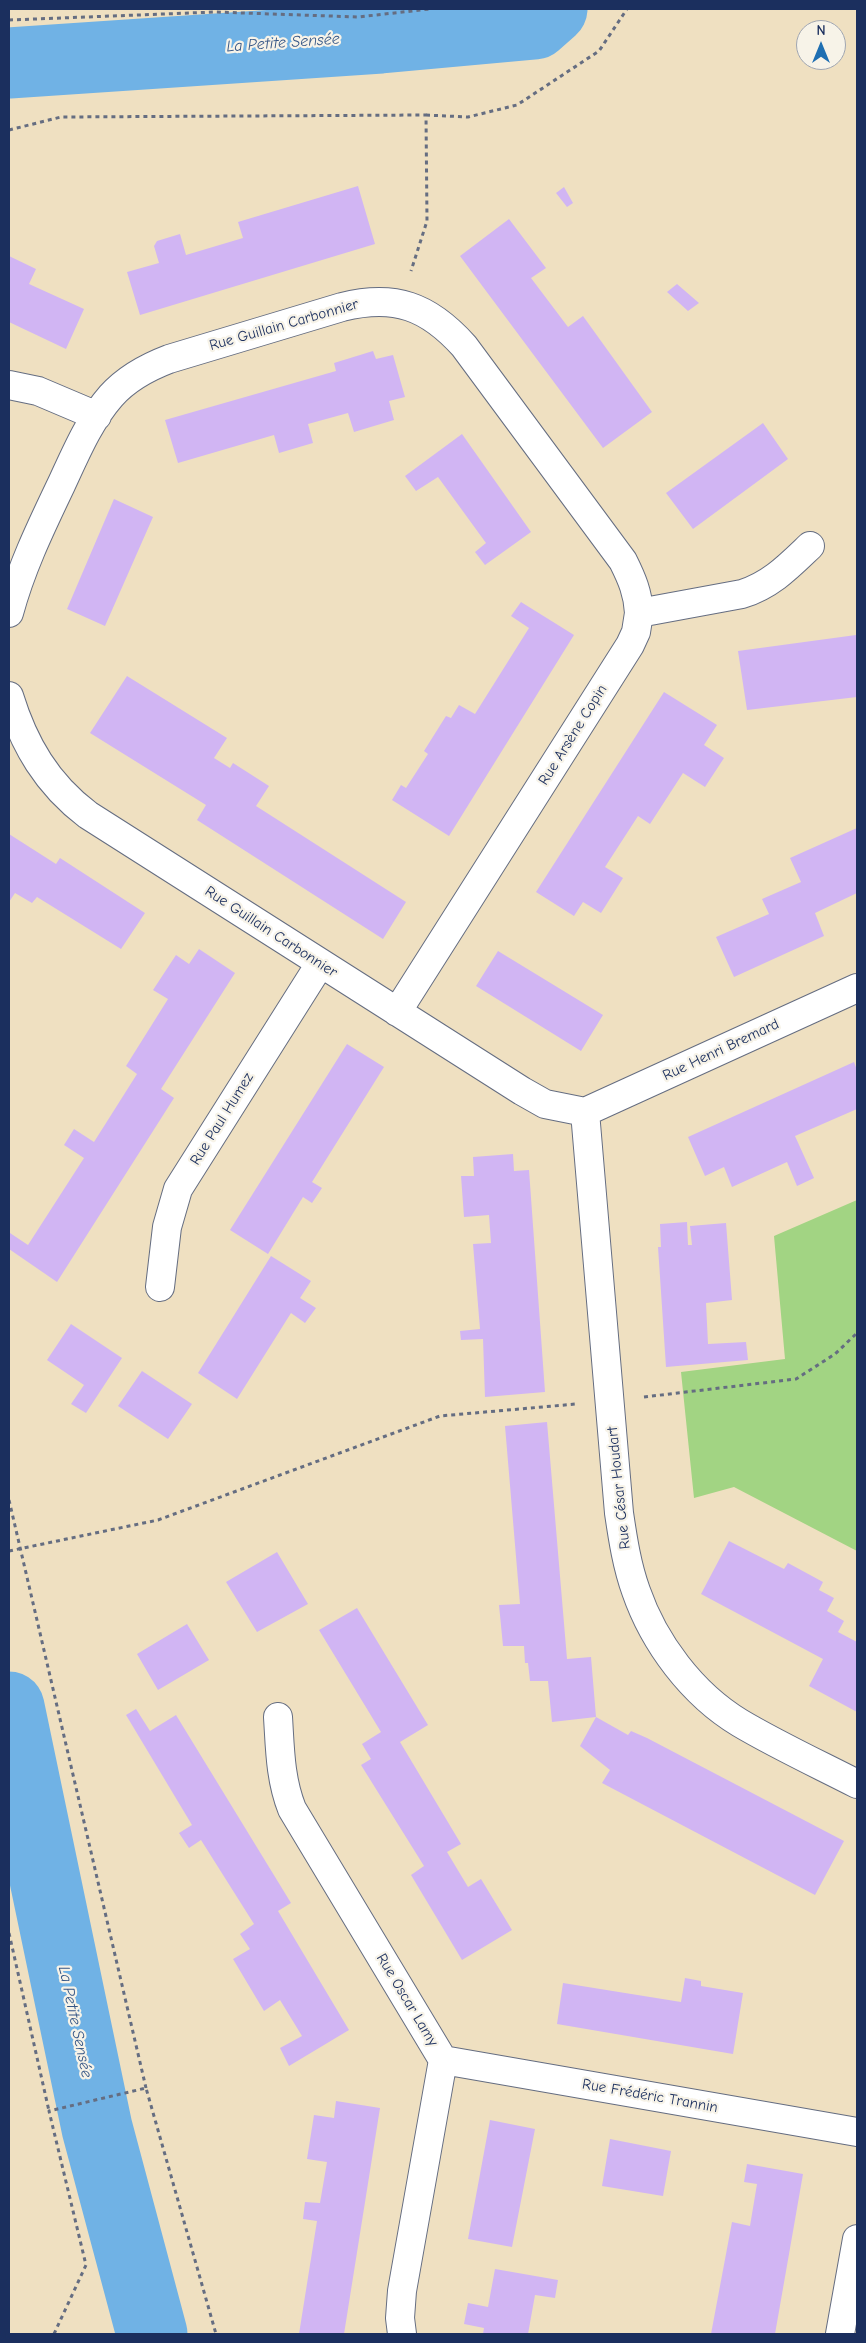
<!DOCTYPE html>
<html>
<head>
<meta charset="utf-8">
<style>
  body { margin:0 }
  #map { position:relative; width:866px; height:2343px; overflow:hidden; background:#efe0c1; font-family:"Comic Neue",sans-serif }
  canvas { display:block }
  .frame { position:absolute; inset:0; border:10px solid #1b2f5e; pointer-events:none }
  .north { position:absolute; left:796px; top:20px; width:50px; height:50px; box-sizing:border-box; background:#f7f3e8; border:1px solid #9fa5b1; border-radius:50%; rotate:0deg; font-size:14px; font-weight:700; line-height:20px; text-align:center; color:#1b2f5e }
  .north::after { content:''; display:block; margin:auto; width:18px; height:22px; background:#1f6fb2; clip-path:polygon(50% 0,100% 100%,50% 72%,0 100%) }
</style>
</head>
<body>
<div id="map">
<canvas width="866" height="2343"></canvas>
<div class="frame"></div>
<div class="north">N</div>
</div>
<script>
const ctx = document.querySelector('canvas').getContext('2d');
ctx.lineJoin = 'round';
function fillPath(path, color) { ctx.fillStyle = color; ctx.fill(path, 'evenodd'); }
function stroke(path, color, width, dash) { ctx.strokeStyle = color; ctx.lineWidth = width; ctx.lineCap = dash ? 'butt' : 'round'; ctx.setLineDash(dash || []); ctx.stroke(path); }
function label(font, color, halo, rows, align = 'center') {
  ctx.font = font + ' "Comic Neue",sans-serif'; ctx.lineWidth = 4.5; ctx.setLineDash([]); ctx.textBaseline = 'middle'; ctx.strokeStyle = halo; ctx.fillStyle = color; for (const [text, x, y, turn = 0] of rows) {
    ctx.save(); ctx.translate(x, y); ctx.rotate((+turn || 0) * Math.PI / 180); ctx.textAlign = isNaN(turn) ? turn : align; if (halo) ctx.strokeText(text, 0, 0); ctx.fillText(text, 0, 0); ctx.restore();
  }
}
const green = new Path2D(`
  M857 1200V1551L734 1487 694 1498 681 1372 785 1359 774 1236Z`);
const river = new Path2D(`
  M9 63 381 38 535 24 552 9
  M9 1707 97 2128 152 2334`);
const building = new Path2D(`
  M358 186 375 244 140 315 127 272 159 263 154 246 157 241 180 234 186 255 243 238 238 222Z
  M564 187 573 203 567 207 556 193Z
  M509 219 546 268 531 278 568 327 583 316 652 412 603 448 460 256Z
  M9 256 36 269 29 284 84 309 66 349 9 322Z
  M677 284 699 303 688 311 667 292Z
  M373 351 376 359 393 355 405 397 389 401 394 420 354 432 348 413 308 424 313 443 279 453 274 435 178 463 165 420 336 371 334 363Z
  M763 423 788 459 693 529 666 493Z
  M462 434 531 532 485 565 475 552 486 543 438 477 416 491 405 476Z
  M114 499 153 517 105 626 67 609Z
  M521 602 574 635 449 836 392 800 401 785 406 788 428 754 424 751 446 716 451 718 459 705 475 714 529 628 511 616Z
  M856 635 857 697 747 710 738 651Z
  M127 676 227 738 214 758 230 768 233 763 269 786 256 806 406 902 383 939 197 820 206 805 90 733Z
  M664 692 717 725 704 745 724 758 705 787 683 773 650 824 638 816 605 867 623 878 601 913 583 902 574 916 536 892Z
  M857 828V893L815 913 824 936 734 977 716 937 769 914 762 899 801 882 790 858Z
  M9 834 56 864 60 858 145 913 121 949 37 897 32 903 15 893 9 902Z
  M199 949 235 973 161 1089 174 1098 57 1282 9 1249V1234L10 1233 28 1245 84 1158 64 1145 74 1129 94 1142 137 1074 126 1066 168 999 153 990 176 955 189 964Z
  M498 951 603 1015 581 1051 476 986Z
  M347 1044 384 1067 312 1182 322 1188 312 1203 303 1197 268 1254 230 1230Z
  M854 1062 857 1070V1109L795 1136 814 1178 797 1186 787 1162 732 1187 724 1167 705 1176 688 1137Z
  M513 1154 514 1171 529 1170 545 1392 485 1397 483 1339 461 1340 460 1331 480 1329 473 1244 491 1243 489 1215 464 1217 461 1176H474L473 1157Z
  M687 1222 688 1245H692L690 1226 726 1223 732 1300 706 1303 708 1344 746 1342 748 1360 666 1367 658 1247H661L660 1224Z
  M271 1256 311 1281 300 1298 316 1308 305 1323 291 1313 237 1399 198 1373Z
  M71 1324 122 1358 86 1413 71 1404 84 1385 47 1360Z
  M142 1371 192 1404 168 1439 118 1406Z
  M547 1422 567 1659 591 1657 596 1717 552 1722 548 1681H530L528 1663H525L524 1646H503L499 1605 520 1604 505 1426Z
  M729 1541 784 1569 788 1563 823 1582 819 1590 834 1598 827 1611 844 1621 838 1632 857 1642V1712L809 1686 823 1659 701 1594Z
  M277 1552 308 1604 257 1632 226 1582Z
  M357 1608 428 1725 400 1742 461 1844 447 1852 468 1887 481 1879 512 1930 462 1960 411 1875 424 1866 361 1765 371 1759 362 1744 381 1732 319 1630Z
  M187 1624 209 1660 158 1690 137 1654Z
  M136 1709 150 1731 176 1715 291 1903 278 1911 349 2030 289 2066 280 2048 302 2036 280 2000 264 2011 233 1959 250 1949 240 1934 254 1924 201 1840 189 1848 179 1833 192 1825 126 1715Z
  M596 1717 628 1735 631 1731 647 1738 844 1841 815 1895 602 1783 610 1770 580 1746Z
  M685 1978 701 1981V1986L743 1993 733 2054 557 2024 563 1983 681 2002Z
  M336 2101 380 2108 344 2334H299L317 2221 303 2219 305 2202 320 2203 327 2162 307 2159 314 2115 334 2118Z
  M490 2120 535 2129 512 2247 468 2239Z
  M610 2139 671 2151 663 2196 602 2186Z
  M747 2164 803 2174 775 2334H711L732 2222 750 2226 757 2184 744 2182Z
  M495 2269 558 2280 555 2298 535 2295 528 2334H483L484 2328 464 2324 468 2303 488 2307Z`);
const path = new Path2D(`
  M9 20 215 12 358 17 430 9
  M426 115 468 117 517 105 599 51 627 9
  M9 130 61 117 426 115 427 221 411 271
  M644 1397 796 1379 835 1354 857 1333
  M9 1500 146 2088
  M9 1551 158 1520 440 1416 576 1404
  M9 1933 49 2111
  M54 2334 86 2265 49 2111 146 2088 216 2334`);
const street = new Path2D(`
  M9 385 38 391 97 416
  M9 613C21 568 41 527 61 485 75 455 89 421 111 396 127 378 148 367 169 359L342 307C395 294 428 306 464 346L623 561C632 579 638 593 639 613
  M9 696C24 745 47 784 88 815L522 1091 545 1104 585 1112
  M397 1012 630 645 636 632 639 613 742 594C771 585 789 566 810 546
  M585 1112 619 1513C623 1540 627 1566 636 1591 654 1643 692 1694 740 1723 777 1745 818 1764 857 1784
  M585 1112 857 988
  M160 1287 167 1227 178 1189 320 964
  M278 1717C280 1748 280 1779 292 1809L443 2060 402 2291 400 2318 402 2334
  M443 2060 857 2132
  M840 2334 857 2239`);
const streetNames = [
  ["Rue Guillain Carbonnier",284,325,-16],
  ["Rue Arsène Copin",573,735,-58],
  ["Rue Guillain Carbonnier",271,932,33],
  ["Rue Henri Bremard",721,1050,-25],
  ["Rue Paul Humez",222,1119,-58],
  ["Rue César Houdart",619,1488,-96],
  ["Rue Oscar Lamy",407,2000,59],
  ["Rue Frédéric Trannin",650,2096,10]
];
const waterNames = [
  ["La Petite Sensée",283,43,-4],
  ["La Petite Sensée",75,2022,78]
];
fillPath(green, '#a2d483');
stroke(river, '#70b2e5', 71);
fillPath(building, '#d1b5f3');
stroke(street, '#656d81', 30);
stroke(path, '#656d81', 3, [4, 4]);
stroke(street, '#fff', 28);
label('15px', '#1b2f5e', '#f7f3e8', streetNames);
label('italic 16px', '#355686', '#f7f3e8', waterNames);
</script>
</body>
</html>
